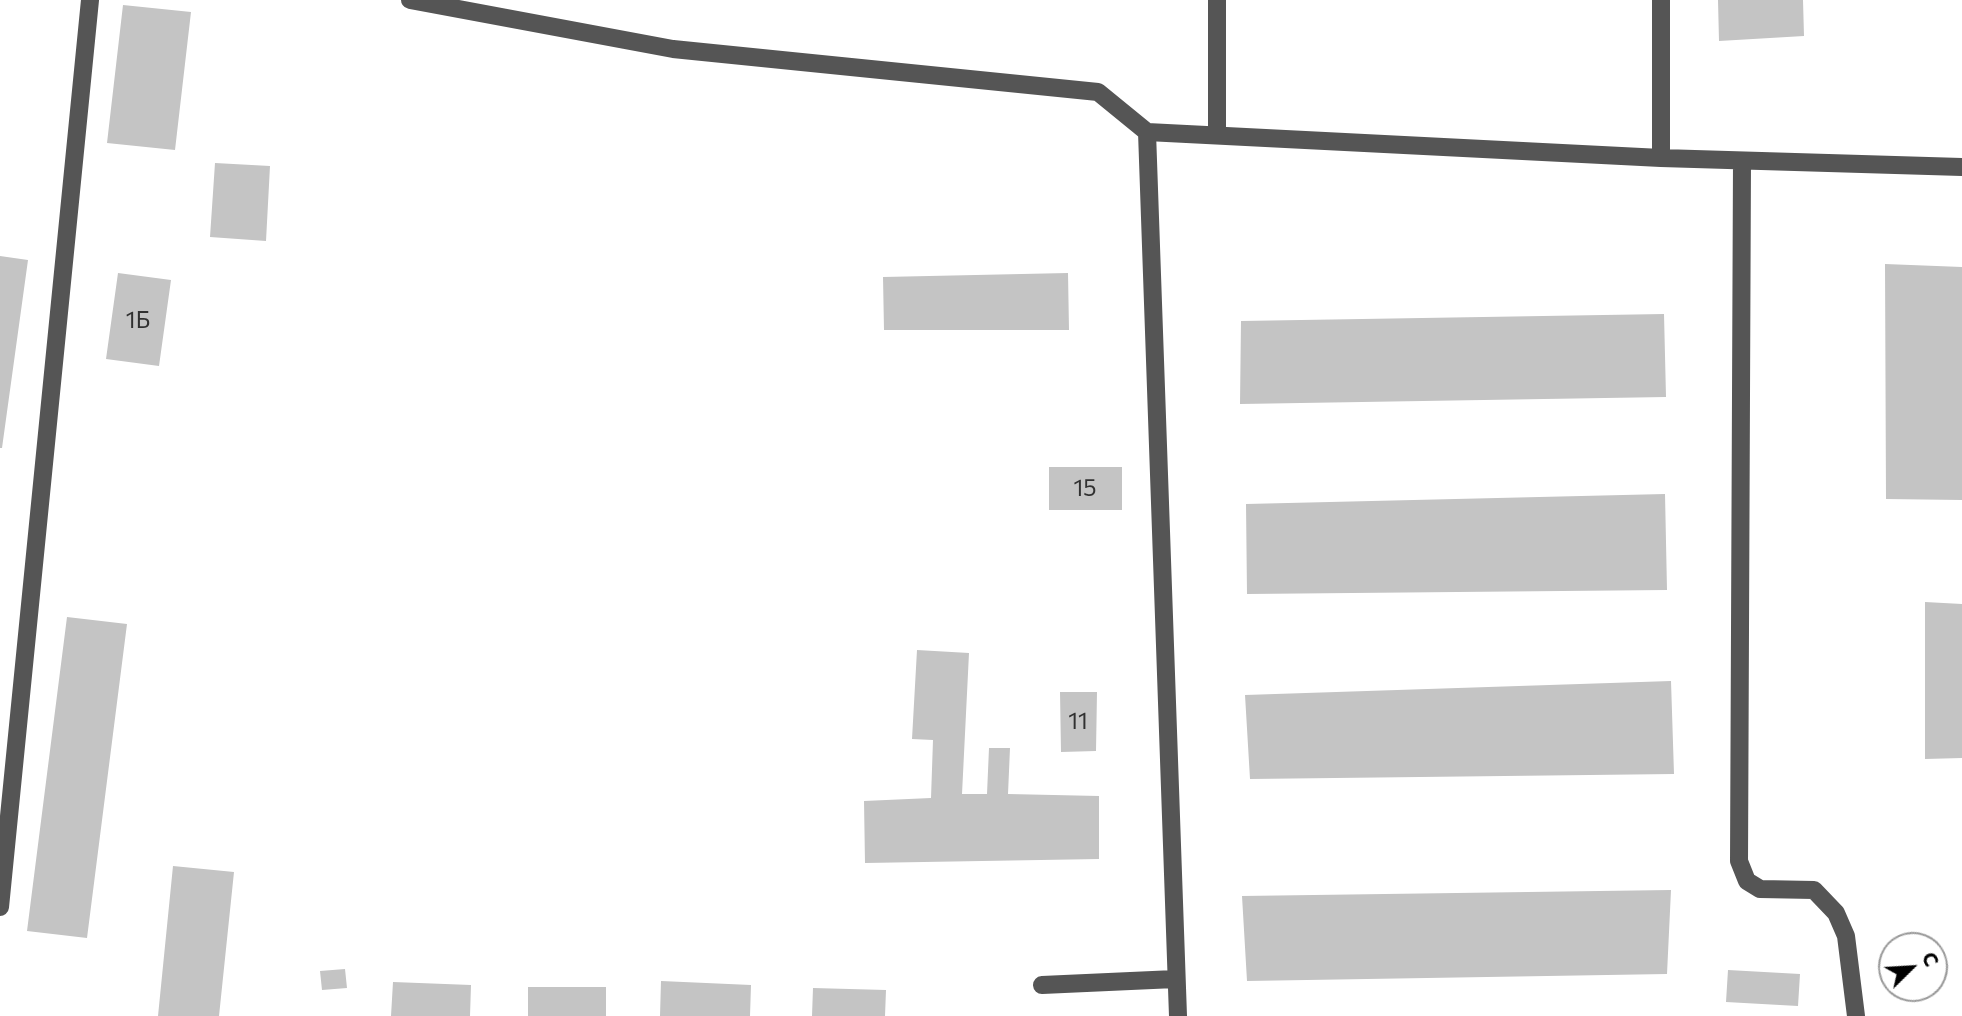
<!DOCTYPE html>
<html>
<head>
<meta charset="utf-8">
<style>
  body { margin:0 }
  #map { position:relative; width:1962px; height:1016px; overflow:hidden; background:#fff; font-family:Commissioner,sans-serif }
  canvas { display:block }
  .north { position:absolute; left:1878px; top:932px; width:70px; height:70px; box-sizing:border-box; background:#fff; border:2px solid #999; border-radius:50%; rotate:66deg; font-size:19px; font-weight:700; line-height:28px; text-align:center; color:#000 }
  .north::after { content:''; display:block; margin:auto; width:24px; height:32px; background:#000; clip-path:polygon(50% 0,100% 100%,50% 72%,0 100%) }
</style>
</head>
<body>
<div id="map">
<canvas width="1962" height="1016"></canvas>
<div class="north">С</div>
</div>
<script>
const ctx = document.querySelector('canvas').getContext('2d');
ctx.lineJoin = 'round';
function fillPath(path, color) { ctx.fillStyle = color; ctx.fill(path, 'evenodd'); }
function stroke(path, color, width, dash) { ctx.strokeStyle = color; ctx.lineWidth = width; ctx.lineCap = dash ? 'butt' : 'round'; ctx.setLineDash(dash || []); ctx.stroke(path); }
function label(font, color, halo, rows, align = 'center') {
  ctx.font = font + ' Commissioner,sans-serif'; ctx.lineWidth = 5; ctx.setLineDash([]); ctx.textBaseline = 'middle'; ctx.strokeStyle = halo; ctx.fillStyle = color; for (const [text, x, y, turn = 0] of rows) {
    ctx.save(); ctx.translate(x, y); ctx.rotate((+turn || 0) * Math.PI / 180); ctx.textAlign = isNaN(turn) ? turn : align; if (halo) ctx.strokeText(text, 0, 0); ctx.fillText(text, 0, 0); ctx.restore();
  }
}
const building = new Path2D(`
  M1718 0H1803L1804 36 1719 41Z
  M123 5 191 12 175 150 107 143Z
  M215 163 270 166 266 241 210 237Z
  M0 256 28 260 2 448H0Z
  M1885 264 1962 267V500L1886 499Z
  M118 273 171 280 159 366 106 359Z
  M1068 273 1069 330H884L883 277Z
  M1664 314 1666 397 1240 404 1241 321Z
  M1049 467H1122V510H1049Z
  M1665 494 1667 590 1247 594 1246 504Z
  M1925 602 1962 604V758L1925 759Z
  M67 617 127 624 87 938 27 931Z
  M917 650 969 653 962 794H987L989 748H1010L1008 794 1099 796V859L865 863 864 801 931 798 933 740 912 739Z
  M1671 681 1674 774 1250 779 1245 695Z
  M1060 692H1097L1096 751 1061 752Z
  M173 866 234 872 219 1016H158Z
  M1671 890 1667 974 1247 981 1242 896Z
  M345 969 347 988 322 990 320 971Z
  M1728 970 1800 974 1798 1006 1726 1002Z
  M661 981 751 985 750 1016H660Z
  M393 982 471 985 470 1016H391Z
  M528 987H606V1016H528Z
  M813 988 886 990 885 1016H812Z`);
const minor = new Path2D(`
  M410 0 673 49 1098 92 1147 132
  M1217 0V134
  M1661 158V0
  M1742 161 1739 861 1747 881 1760 889 1814 890 1836 913 1846 936 1856 1016
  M0 907 90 0
  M1042 985 1175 979
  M1178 1016 1147 132 1661 158 1962 167`);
const numberNames = [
  ["1Б",138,320],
  ["15",1085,488],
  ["11",1078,721]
];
fillPath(building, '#c4c4c4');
stroke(minor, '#555', 18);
label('23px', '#313131', null, numberNames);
</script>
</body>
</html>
